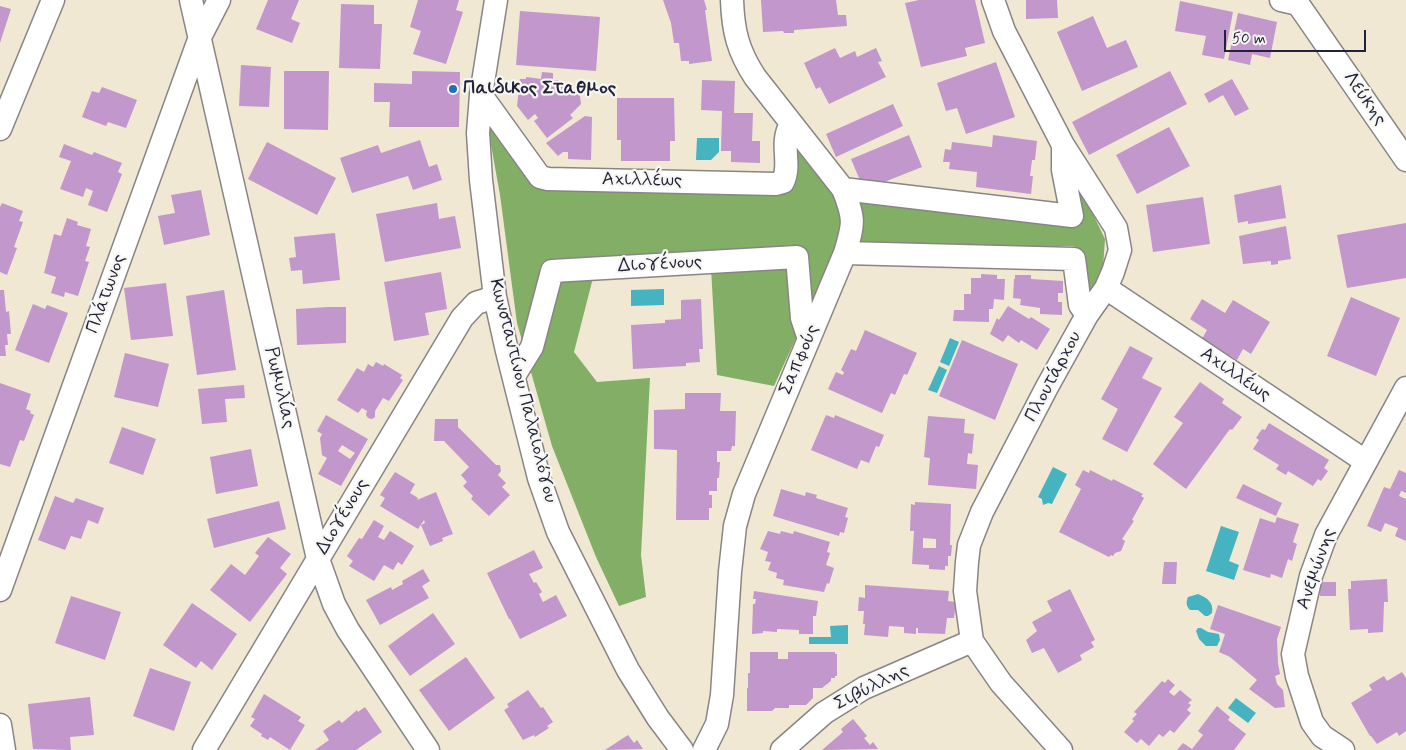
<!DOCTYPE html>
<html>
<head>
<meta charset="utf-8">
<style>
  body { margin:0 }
  #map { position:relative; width:1406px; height:750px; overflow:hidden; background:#f0e8d2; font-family:Mynerve,sans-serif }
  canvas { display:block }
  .scale { position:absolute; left:1224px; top:30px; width:142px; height:22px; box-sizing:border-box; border:2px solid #22223b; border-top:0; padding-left:6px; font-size:15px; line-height:18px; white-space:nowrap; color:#22223b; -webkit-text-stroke:4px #f6f6f2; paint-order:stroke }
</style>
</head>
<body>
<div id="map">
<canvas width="1406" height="750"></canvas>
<div class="scale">50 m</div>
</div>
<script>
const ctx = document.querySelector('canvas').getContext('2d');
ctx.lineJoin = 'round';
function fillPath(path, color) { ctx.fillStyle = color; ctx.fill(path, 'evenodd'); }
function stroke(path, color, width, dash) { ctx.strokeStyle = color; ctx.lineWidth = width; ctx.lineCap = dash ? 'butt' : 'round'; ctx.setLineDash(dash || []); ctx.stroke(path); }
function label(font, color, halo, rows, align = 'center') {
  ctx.font = font + ' Mynerve,sans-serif'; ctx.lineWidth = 4.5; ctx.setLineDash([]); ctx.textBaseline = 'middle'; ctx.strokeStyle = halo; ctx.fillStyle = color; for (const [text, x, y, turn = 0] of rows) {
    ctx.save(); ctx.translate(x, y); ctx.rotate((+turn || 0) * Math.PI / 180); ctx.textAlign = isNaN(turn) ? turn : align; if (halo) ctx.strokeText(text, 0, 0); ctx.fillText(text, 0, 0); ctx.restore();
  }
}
const forest = new Path2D(`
  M495 125 538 186 553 191 781 190 792 138 858 203 949 208 1079 221 1078 183 1105 239 1103 268 1089 297 1074 246H838L774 386 717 375 710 250 592 257 594 274 574 352 597 382 650 378 641 555 646 597 619 606 596 557 552 446 517 323 500 195 488 128Z`);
const water = new Path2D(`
  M697 138H719V152L711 160H696Z
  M664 289V305L631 306V290Z
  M950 338 959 342 949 366 940 362Z
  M939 366 947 370 937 393 928 390Z
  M1053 467 1067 474 1052 504 1048 503 1043 505 1042 499 1038 497Z
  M1221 526 1239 532 1229 561 1239 565 1234 580 1206 571Z
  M1198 594C1207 598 1214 602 1212 613L1208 616H1205L1198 610H1190C1186 606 1186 602 1188 597Z
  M848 625V644H809V637H831L830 626Z
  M1198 628H1201L1208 632 1219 634 1220 640 1217 646H1206L1199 639 1196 631Z
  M1236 698 1256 713 1248 723 1228 708Z`);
const building = new Path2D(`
  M268 0H299L291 19 300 23 292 43 256 29Z
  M418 0H459L456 10 463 12 446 64 413 54 421 31 410 27Z
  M663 0H704L707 10H705L712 61 689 64V61H681L679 43H674L671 23Z
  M761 0H836L838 15H846L847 26 794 30V33H784L783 31 763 32Z
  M919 0H975L985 43 965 48 967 56 921 67 905 3Z
  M1026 0H1057L1058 18 1026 19Z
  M1180 1 1233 12 1224 59 1202 55 1206 36 1175 31Z
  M341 4 374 5V24H382L380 69 339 68Z
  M0 6 11 9 0 43Z
  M520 11 600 17 596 71 516 65Z
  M1238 13 1277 22 1270 58 1252 54 1250 65 1228 60Z
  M1093 16 1107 48 1126 40 1138 67 1082 91 1057 32Z
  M835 48 840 58 855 51 857 57 876 48 882 61 878 62 886 77 829 104 820 87 816 89 804 63Z
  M996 62 1015 117 966 134 957 108 946 111 937 83Z
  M241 65 271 67 269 107 239 106Z
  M284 71H329L328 130 284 129Z
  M412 71 460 72 459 127H389L390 102H374V83L412 84Z
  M1170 71 1187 104 1089 155 1072 122Z
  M542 72 553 73V80H558L564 88 575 90 580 96 581 104 570 115 573 118 547 138 534 121 538 118 535 114 528 120 517 106 520 79H526V77L541 79Z
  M1232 79 1249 109 1235 116 1223 95 1209 103 1204 94Z
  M702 80 735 81 734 113H753L752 141H760V163L731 162V151H721L722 111 701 110Z
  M102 87 137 100 126 128 108 122 106 126 82 117 92 91 99 93Z
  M617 98H674L675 141H670V161H621V140H617Z
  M893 104 903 126 836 157 826 134Z
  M585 116 592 117 591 160 568 159V152H563L558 156 546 143Z
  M1169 127 1190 166 1137 194 1116 155Z
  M909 135 922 167 864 190 851 159Z
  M993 135 1037 141 1035 160H1032L1030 176H1033L1031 194 976 187 977 172 949 169 950 162H943L945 149 951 150 952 142 992 147Z
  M420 140 429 167 437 164 442 180 413 190 408 176 352 193 340 158 378 145 381 153Z
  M267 142 336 178 317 215 248 179Z
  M64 144 92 155 94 152 122 163 118 172 122 174 107 212 88 205 93 191 86 188 83 197 60 189 71 161 59 157Z
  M1281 185 1286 218 1248 224V221L1238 223 1234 195Z
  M201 190 210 235 164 245 158 216 175 213 171 195Z
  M1203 197 1210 244 1153 252 1146 205Z
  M2 203 23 211 19 221 23 222 14 247 17 248 7 275 0 272V207Z
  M437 203 439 219 455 216 461 248 385 262 376 214Z
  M67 218 78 222 77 225 91 229 86 246 90 247 85 261 89 262 78 296 65 292 64 297 51 293 56 277 44 273 54 234 61 236Z
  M1406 223V278L1347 288 1337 235Z
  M1286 226 1291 259 1278 261V264L1271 265V261L1243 264 1239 236Z
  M335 233 340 280 303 284 302 270 291 271 289 258 296 257 294 237Z
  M441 272 447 309 425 313 429 335 394 341 384 282Z
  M981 274 997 275V279H1005L1004 300 994 299 993 309H989V322L953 321 954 310H964V294H971V278H981Z
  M1015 275H1031V279L1063 281V293H1058V302H1062V315L1040 314V308L1020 305 1021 299 1013 298 1014 279H1015Z
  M166 283 173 336 131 340 124 288Z
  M0 290H4L6 312 9 311 11 334H7L8 345H5L6 356H0Z
  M224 290 236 370 197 375 186 296Z
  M1351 297 1400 318 1376 376 1327 356Z
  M701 299 703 349H699L700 362 686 363V366L633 369 631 325 665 323V320L681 319V300Z
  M1202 299 1225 313 1233 300 1270 322 1251 354 1243 349 1237 360 1202 339 1207 330 1190 319Z
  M33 304 45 309 47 305 68 313 49 363 15 350Z
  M1008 306 1029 319 1031 317 1050 329 1037 350 1021 340 1019 343 1008 335 1003 342 990 334 997 318 999 320Z
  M328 307H346V343L297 345 296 309Z
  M865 330 917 353 907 375 904 374 895 395 891 393 882 413 828 389 836 372 843 375 844 372 841 370 851 349 856 351Z
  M962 340 1018 364 995 420 939 396Z
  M1130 346 1153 358 1142 378 1162 388 1127 452 1102 439 1118 409 1101 399Z
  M125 353 169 364 158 407 114 397Z
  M376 362 383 366 384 364 402 375 400 378 403 380 389 401 383 398 375 411V417L372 419 368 418 366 415 367 411 362 408 358 413 337 400 357 368 364 372 368 364 373 367Z
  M1200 382 1224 399 1222 403 1242 417 1232 430 1230 429 1186 489 1153 464 1183 423 1174 417Z
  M0 383 31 394 26 409 31 411 30 413 34 415 24 441 20 440 10 467 0 464Z
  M244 385 245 398 225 399 227 422 202 424 198 389Z
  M685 393H721L720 411H736L735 446H732L731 451H717V462H720L719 478H717V491H709V495H712V508H709V520H676L677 450 654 449V410L685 409Z
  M326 415 368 439 341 486 318 474 327 458 322 455 320 438 322 434 317 431ZM342 445 355 453 350 459 338 451Z
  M826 415 834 418 835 415 884 435 879 447 876 446 869 463 861 460 857 469 811 450Z
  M928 416 965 419 964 433 974 434 972 454 968 453 967 464 978 465 976 489 928 485 930 458 924 457Z
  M435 419H458V427L496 465H500L501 471 498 475 506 483 502 487 510 495 489 516 471 499 473 496 463 486 467 482 461 475 469 467 444 441H434Z
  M1269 423 1329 460 1324 468 1328 471 1321 481 1318 479 1313 486 1288 471 1286 475 1276 469 1279 465 1253 449 1259 440 1256 438 1262 429 1265 430Z
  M122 427 156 439 143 475 109 463Z
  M251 449 258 486 216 494 210 457Z
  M1083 470 1089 473 1090 470 1112 481 1113 479 1143 494 1141 496 1144 498 1132 520 1134 521 1122 539 1125 541 1124 544 1121 551 1115 553 1113 556 1111 555 1109 557 1059 532 1081 489 1075 485Z
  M1399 470 1406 473V493L1401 491 1399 496 1406 499V541L1395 536 1398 528 1385 523 1381 532 1367 526 1384 487 1390 489Z
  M395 472 415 484 410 493 418 498 417 500 436 492 453 534 442 538 443 541 430 546 421 525 425 523 424 520 418 529 380 506 385 498 380 495Z
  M1243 484 1282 503 1276 516 1236 498Z
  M781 489 805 496 806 492 817 495 816 498 848 508 845 517 848 518 844 533 840 532 839 536 773 516Z
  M55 496 73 503 76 498 104 508 98 524 88 520 81 539 71 536 65 550 38 540Z
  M279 501 286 529 214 548 207 519Z
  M915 502 951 504 950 545H952L951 556H948V566H945V570L929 569V565L912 564 914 531H910L911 504 915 505ZM923 538 936 539V548H923Z
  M1277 517 1299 524 1293 542 1297 544 1292 561 1288 559 1282 578 1271 574 1270 578 1243 570 1260 518 1275 523Z
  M374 520 384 526 378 537 384 540 390 531 414 546 402 565 398 562 393 570 384 565 374 581 349 566 353 561 347 556 359 538 362 539Z
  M768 531 780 534 781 531 793 534 794 531 830 542 827 552 830 553 826 565 834 568 829 584 827 583 824 592 783 585 784 580 776 578 777 573 768 570 771 562 765 561 768 552 760 549Z
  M268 537 291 554 280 568 287 574 250 622 210 590 231 564 245 575 259 556 255 553Z
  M534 550 543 568 529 574 534 583 536 582 542 592 539 594 543 602 556 595 567 616 520 639 510 619H509L487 573Z
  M1164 562H1177L1176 584H1162Z
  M423 569 430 581 422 586 429 598 380 625 366 600 391 587 392 590 403 584 402 581Z
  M1387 579 1388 602H1384L1383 632 1368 633V629L1350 630 1348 589H1351V581Z
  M1320 582H1336V596H1320Z
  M865 585 949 591 948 601 956 602 954 618H947L945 634 918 633V628H916V634L904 633V627L889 626 888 637 864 635 865 624H863L864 611H858L859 597 865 598Z
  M1070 589 1095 640 1091 642 1094 647 1080 655 1082 660 1058 673 1044 648 1032 653 1026 640 1037 631 1032 622 1052 611 1047 601Z
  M754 591 818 601 816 616H813V634H799V630L777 629V632L763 631V633L752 634 753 604H755L756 599H753Z
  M71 596 121 612 105 660 55 643Z
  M192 603 237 634 212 670 201 661 196 668 163 645Z
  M1218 605 1281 627 1277 639 1278 663 1280 674 1275 676 1277 684 1283 690 1285 707 1275 708 1249 689 1257 680 1230 657 1219 652 1225 634 1210 629Z
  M433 613 455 644 410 676 388 646Z
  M750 652H778V659H788V652H835V654H837V676H835V678H831V681L822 688H813V698L806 705H789V708H775L772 711H747V688H748V673H750Z
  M466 657 495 698 449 731 419 690Z
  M150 668 191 682 174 731 133 716Z
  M1402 672 1406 678V731L1399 736 1397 732 1377 744 1371 736H1370L1351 703 1372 690 1369 685 1384 676 1387 681Z
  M1168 679 1175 685 1169 692 1174 696 1180 690 1192 700 1188 703 1191 705 1187 710 1191 713 1174 733 1170 730 1163 737 1159 734 1149 746 1141 739 1137 743 1124 732 1134 721 1132 719 1137 714 1134 712 1162 681 1165 683Z
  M528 690 541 708 543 707 553 722 547 726 549 728 535 737 534 735 523 740 504 710 509 707 507 704Z
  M264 694 301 717 298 721 305 725 290 750 270 737 268 740 261 736 262 734 250 726 255 719 251 717Z
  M90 697 94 735 70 737 71 750 33 749 28 704Z
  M1217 706 1230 717 1228 720 1246 734 1234 750H1177L1183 743 1192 749 1203 735 1198 731Z
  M365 707 382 732 356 750H315L329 740 323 731 339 720 342 723 357 710 358 712Z
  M853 719 867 736 864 738 870 745 873 742 878 749 822 750 843 732 841 729Z
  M628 735 634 743 637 740 643 749 605 750Z`);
const minor = new Path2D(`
  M191 0 318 559 334 604 348 630 428 750
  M496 0 481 95 478 133 481 180 495 297 507 351 539 478 558 532 628 670 658 718 682 750
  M993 0 1004 31 1063 145 1116 228 1120 250 1113 272 1106 288 1087 315 1047 387 982 512 969 545 967 562 965 591 972 641 1001 683 1061 750
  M1281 0 1298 4 1406 160
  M481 95 540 177 548 179 776 184 783 182C792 163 779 144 791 124
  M0 129 53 0
  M843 189 1072 216 1063 170V146
  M845 253 1074 259 1080 305 1087 315
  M1106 288 1365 461
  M514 376 532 347 552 271 797 257 802 318 809 339
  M0 590 200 37 219 0
  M0 725 4 750
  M204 750 462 318 476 303 495 297
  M704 750 717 724 722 695 730 572 735 526 744 494 845 253C854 223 855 219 843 189L755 77C738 51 733 31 732 0
  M782 750 824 713 864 688 972 641
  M1343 750 1322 736 1312 722 1297 676 1293 654 1311 576 1326 535 1406 388`);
const markers = [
  [453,89,5,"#1f6fb2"]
];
const poiNames = [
  ["Παιδικος Σταθμος",463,89]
];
const streetNames = [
  ["Λεύκης",1364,99,55],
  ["Αχιλλέως",642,181,1],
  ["Διογένους",660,265,-3],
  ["Πλάτωνος",107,294,-70],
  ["Σαπφούς",800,360,-67],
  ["Αχιλλέως",1235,375,34],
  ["Πλουτάρχου",1054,377,-62],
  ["Ρωμυλίας",279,388,77],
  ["Κωνσταντίνου Παλαιολόγου",522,391,76],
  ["Διογένους",343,517,-59],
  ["Ανεμώνης",1317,569,-71],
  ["Σιβύλλης",872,688,-27]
];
fillPath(forest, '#82ae66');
fillPath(water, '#45b3c0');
fillPath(building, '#c297cc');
stroke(minor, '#898586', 25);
stroke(minor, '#fff', 22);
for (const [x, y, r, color] of markers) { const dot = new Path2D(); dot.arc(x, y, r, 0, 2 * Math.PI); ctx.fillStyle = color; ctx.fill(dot); stroke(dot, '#f6f6f2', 2); }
label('bold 19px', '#22223b', '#f6f6f2', poiNames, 'left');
label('19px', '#22223b', '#f6f6f2', streetNames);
</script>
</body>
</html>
